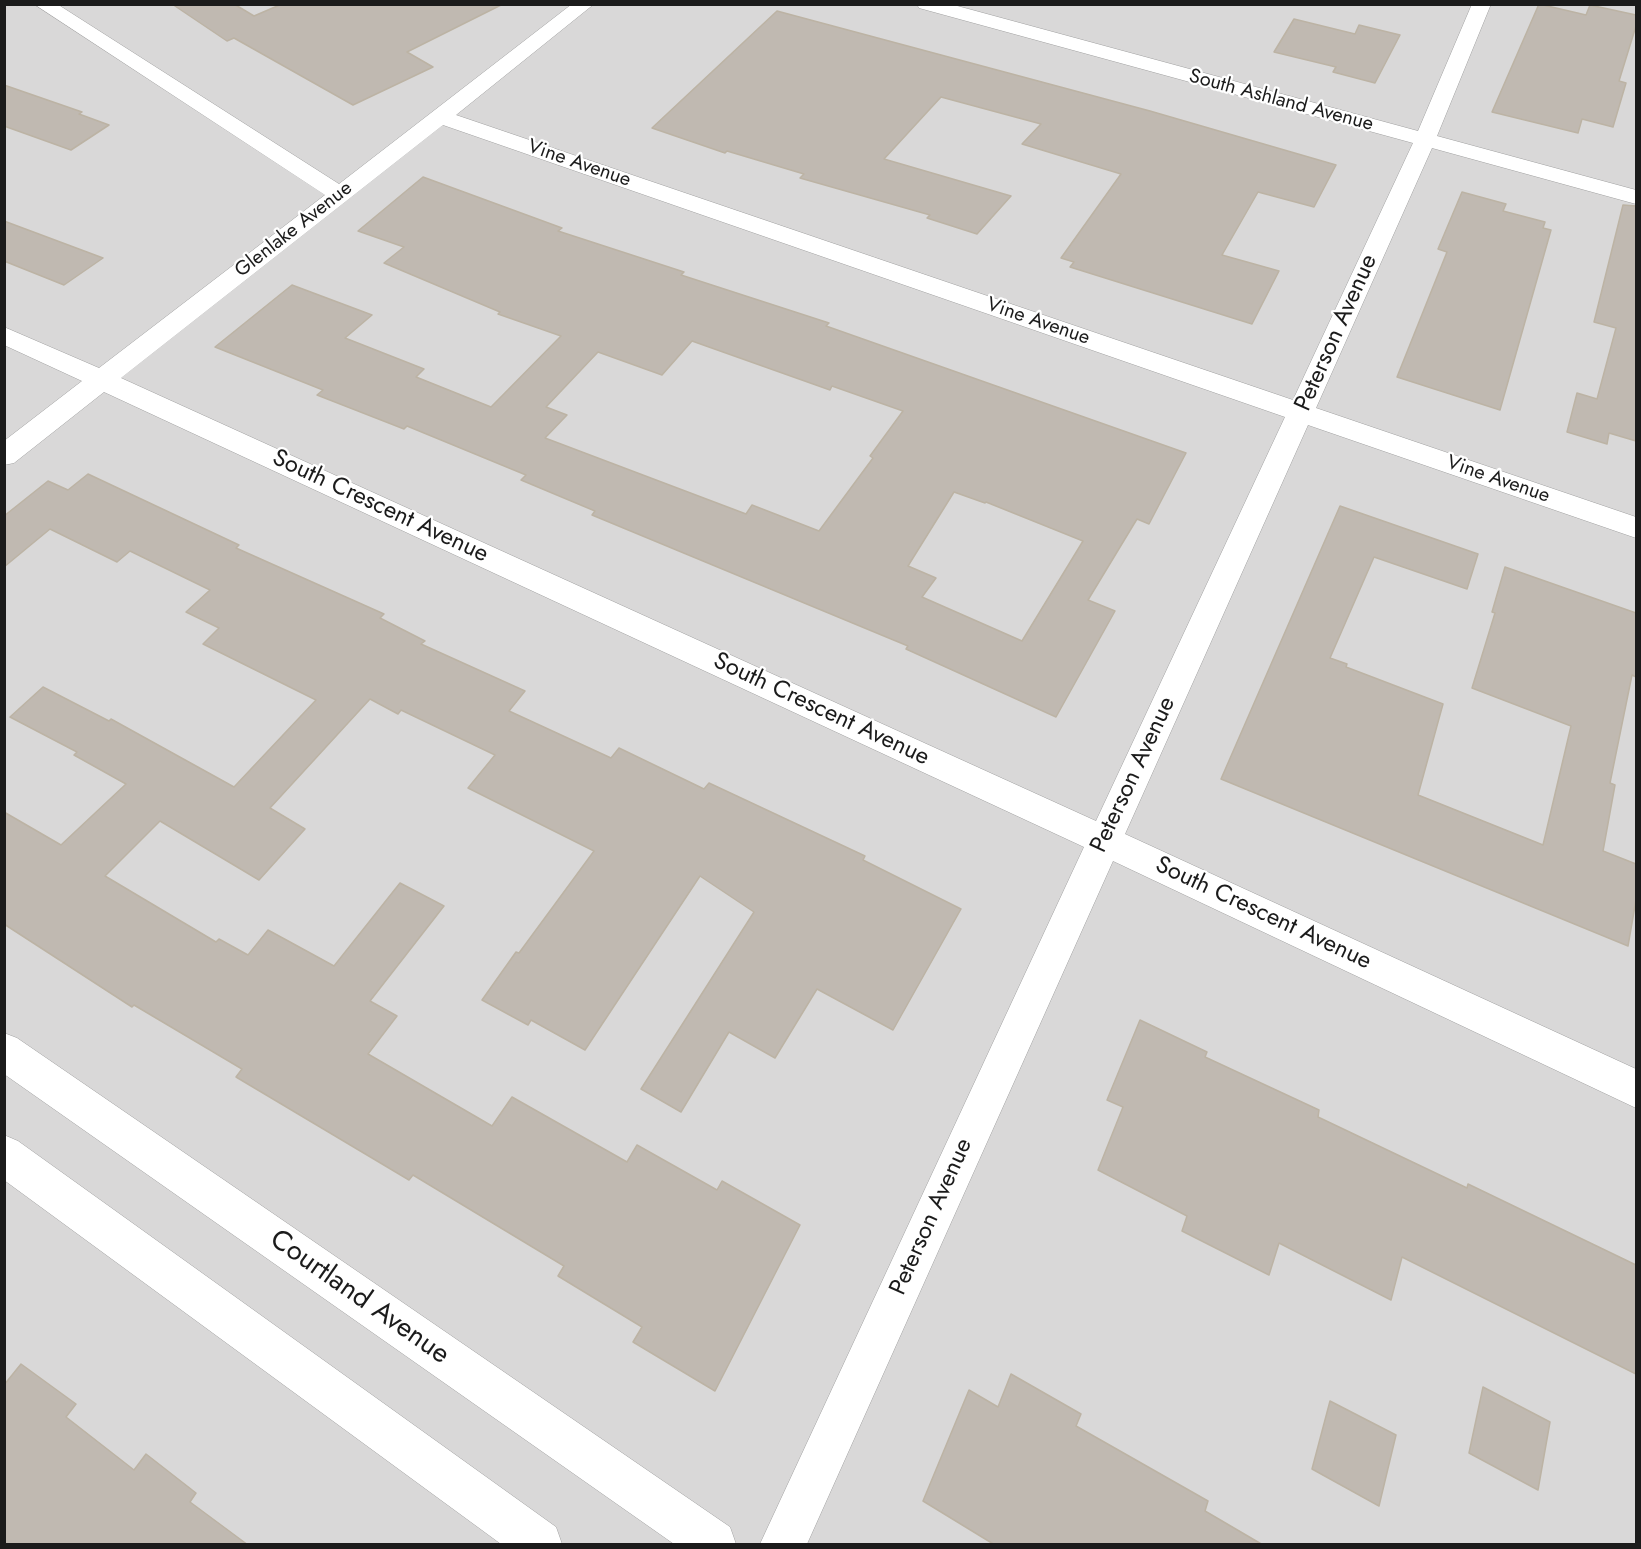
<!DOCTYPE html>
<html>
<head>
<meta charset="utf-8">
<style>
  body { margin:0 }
  #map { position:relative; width:1641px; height:1549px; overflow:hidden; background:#eceae1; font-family:Jost,sans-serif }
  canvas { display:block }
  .frame { position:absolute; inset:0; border:6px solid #1b1b1b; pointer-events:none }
</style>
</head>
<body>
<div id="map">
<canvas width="1641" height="1549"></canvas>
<div class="frame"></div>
</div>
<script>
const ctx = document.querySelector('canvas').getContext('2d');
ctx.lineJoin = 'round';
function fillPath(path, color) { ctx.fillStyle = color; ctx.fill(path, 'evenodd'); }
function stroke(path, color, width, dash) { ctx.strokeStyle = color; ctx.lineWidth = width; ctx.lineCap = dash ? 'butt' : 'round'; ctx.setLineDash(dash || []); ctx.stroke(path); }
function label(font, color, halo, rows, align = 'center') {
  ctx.font = font + ' Jost,sans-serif'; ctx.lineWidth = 4.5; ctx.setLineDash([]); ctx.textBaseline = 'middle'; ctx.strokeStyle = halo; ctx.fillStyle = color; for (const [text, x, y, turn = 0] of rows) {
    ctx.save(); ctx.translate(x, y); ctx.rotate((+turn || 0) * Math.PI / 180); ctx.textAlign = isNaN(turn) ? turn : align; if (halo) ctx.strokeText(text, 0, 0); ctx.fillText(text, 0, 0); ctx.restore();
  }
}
const residential = new Path2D(`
  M5 5H1636V1544H5Z`);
const building = new Path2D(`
  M172 4H234L254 16 282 4H503L407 52 433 67 353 105 234 38 227 41Z
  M1539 4 1586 15 1590 5 1636 15V26L1619 81 1626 83 1613 127 1582 119 1578 133 1492 112Z
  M777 11 1150 111 1336 165 1314 207 1258 192 1222 255 1279 271 1252 324 1070 267 1074 262 1061 258 1121 174 1022 144 1041 124 941 97 884 159 1011 196 977 234 927 218 930 215 800 178 804 174 727 151 725 153 652 128Z
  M1294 19 1355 34 1359 25 1400 35 1375 83 1333 72 1336 67 1274 52Z
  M4 85 82 112 79 114 109 125 71 150 4 126Z
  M423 177 562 228 558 231 684 272 681 275 829 323 826 326 1186 453 1149 524 1137 519 1088 600 1115 611 1056 717 906 649 908 646 592 515 595 511 521 480 526 475 407 426 404 429 317 395 323 390 215 347 292 285 372 315 345 338 424 369 416 377 491 407 561 336 498 314 500 312 384 263 404 247 358 231ZM692 341 830 390 832 386 903 411 870 456 873 458 819 531 752 505 746 514 545 438 567 415 546 407 598 352 662 375ZM954 492 985 503 986 502 1083 541 1022 641 922 597 936 578 908 566Z
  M1462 192 1506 204 1503 211 1545 222 1543 228 1551 230 1500 410 1397 377 1447 252 1438 249Z
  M1623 205 1636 206V441L1609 433 1607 444 1567 432 1577 393 1597 399 1616 328 1594 322Z
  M4 221 103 258 64 285 4 261Z
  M88 474 239 545 236 548 384 614 380 618 425 641 421 644 525 691 509 711 611 758 619 748 704 789 709 783 865 856 863 860 961 909 893 1030 817 989 775 1058 729 1032 681 1112 641 1089 754 912 700 876 585 1050 531 1020 528 1025 482 1000 516 952 519 953 594 851 468 788 495 755 401 710 398 714 370 699 270 808 305 829 259 880 160 821 105 876 216 942 219 939 248 955 268 930 334 966 400 883 444 906 370 1001 397 1016 368 1054 492 1126 512 1097 627 1162 637 1145 717 1190 722 1181 800 1225 715 1391 633 1342 642 1327 558 1276 564 1266 413 1175 409 1180 236 1077 242 1069 134 1005 132 1007 4 924V812L61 845 126 784 74 755 77 752 10 717 43 687 109 721 111 719 234 787 316 700 203 644 219 628 186 612 210 590 130 551 117 562 50 529 4 567V516L48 481 68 490Z
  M1340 506 1478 554 1467 589 1374 557 1330 658 1347 664 1346 667 1443 704 1418 795 1543 845 1571 726 1472 688 1495 613 1492 612 1505 567 1636 613V677L1632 675 1610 783 1615 785 1603 851 1636 864V900L1628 946 1221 779Z
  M1140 1020 1207 1052 1205 1057 1319 1110 1318 1117 1467 1188 1468 1184 1636 1265V1374L1402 1257 1391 1300 1279 1243 1269 1275 1182 1231 1187 1216 1098 1170 1123 1107 1107 1100Z
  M21 1364 76 1404 66 1417 134 1470 146 1454 196 1493 190 1502 248 1545H4V1385Z
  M1011 1374 1081 1414 1076 1426 1208 1501 1205 1511 1263 1545H995L923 1501 969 1390 998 1407Z
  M1483 1387 1550 1422 1538 1490 1469 1453Z
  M1330 1401 1396 1435 1379 1506 1312 1469Z`);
const minor = new Path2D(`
  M34 4H57L339 184 572 4H594L456 115 1293 400 1413 143 919 8 917 4H950L1418 131 1472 4H1491L1437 136 1636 190V204L1432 148 1316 408 1636 517V538L1308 425 1125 834 1636 1069V1108L1113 861 807 1544H760L1084 847 104 392 14 463 4 465V441L82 381 4 345V327L99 368 325 195ZM443 125 1285 417 1096 821 121 378Z
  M4 1033 17 1038 730 1527 736 1544H674L4 1074Z
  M4 1135 18 1141 556 1527 562 1544H501L4 1180Z`);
const farStreetnames = [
  ["South Ashland Avenue",1281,101,15],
  ["Vine Avenue",579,164,19],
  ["Glenlake Avenue",294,230,-38],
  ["Vine Avenue",1038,322,19],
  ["Vine Avenue",1498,480,19]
];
const streetNames = [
  ["Peterson Avenue",1337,333,-66],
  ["South Crescent Avenue",380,507,25],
  ["South Crescent Avenue",821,710,25],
  ["Peterson Avenue",1134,775,-65],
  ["South Crescent Avenue",1263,914,25],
  ["Peterson Avenue",932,1217,-66]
];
const nearStreetnames = [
  ["Courtland Avenue",359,1298,35]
];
fillPath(residential, '#d9d8d8');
fillPath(building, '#c0b9b1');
stroke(building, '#bcb3a4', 1.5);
stroke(minor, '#a2a2a2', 1);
fillPath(minor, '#fff');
label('20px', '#1b1b1b', '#fff', farStreetnames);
label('24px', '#1b1b1b', '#fff', streetNames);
label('28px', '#1b1b1b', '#fff', nearStreetnames);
</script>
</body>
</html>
